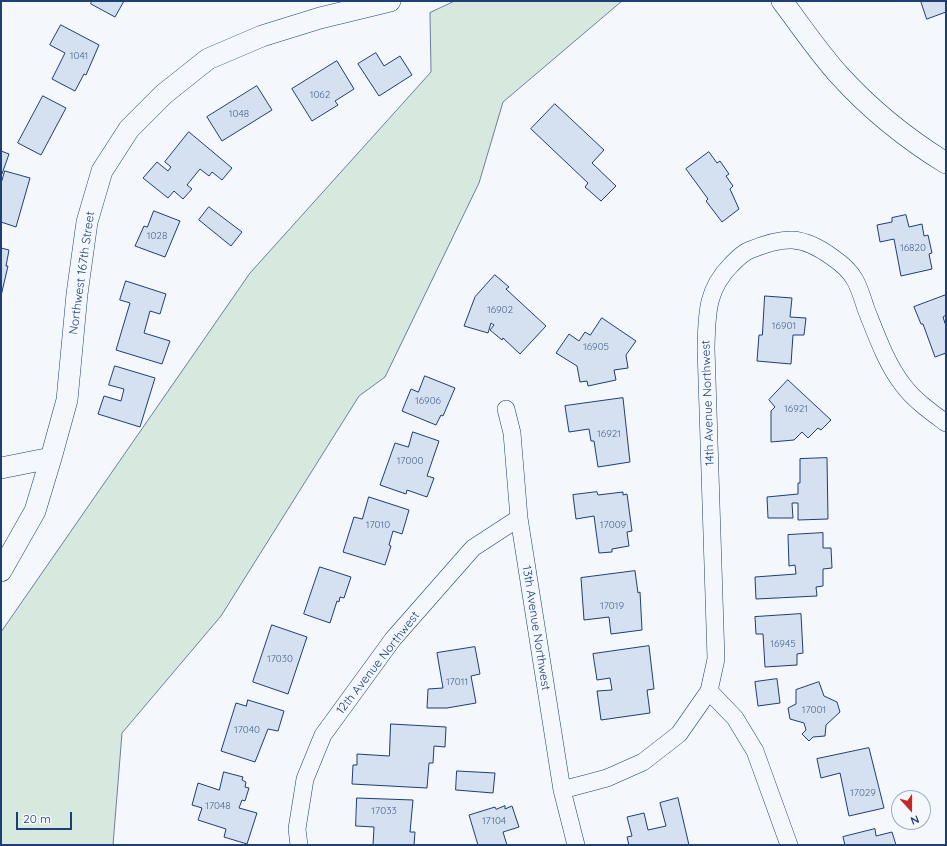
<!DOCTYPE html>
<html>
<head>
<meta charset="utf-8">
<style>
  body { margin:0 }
  #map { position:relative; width:947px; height:846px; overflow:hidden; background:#f4f7fb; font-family:Quicksand,sans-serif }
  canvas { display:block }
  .frame { position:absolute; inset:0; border:2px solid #1d3f73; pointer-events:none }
  .north { position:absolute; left:891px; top:790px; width:40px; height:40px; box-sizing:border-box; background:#f4f7fb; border:1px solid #9eadc5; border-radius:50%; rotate:159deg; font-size:11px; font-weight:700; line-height:16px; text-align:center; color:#1d3f73 }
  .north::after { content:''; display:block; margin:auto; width:14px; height:18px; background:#c62828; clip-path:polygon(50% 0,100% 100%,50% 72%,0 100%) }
  .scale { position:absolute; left:16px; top:812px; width:56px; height:18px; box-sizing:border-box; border:2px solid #1d3f73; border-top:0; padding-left:5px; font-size:12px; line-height:14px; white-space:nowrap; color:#1d3f73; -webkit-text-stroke:3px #f4f7fb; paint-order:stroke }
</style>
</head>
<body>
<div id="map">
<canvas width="947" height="846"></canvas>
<div class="frame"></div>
<div class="north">N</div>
<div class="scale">20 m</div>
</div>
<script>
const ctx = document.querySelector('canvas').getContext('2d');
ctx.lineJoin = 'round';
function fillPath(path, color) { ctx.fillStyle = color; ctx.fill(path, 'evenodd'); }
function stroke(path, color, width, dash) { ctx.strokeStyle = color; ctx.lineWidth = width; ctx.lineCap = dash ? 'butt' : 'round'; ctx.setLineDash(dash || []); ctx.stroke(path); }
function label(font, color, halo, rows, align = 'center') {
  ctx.font = font + ' Quicksand,sans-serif'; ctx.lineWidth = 3; ctx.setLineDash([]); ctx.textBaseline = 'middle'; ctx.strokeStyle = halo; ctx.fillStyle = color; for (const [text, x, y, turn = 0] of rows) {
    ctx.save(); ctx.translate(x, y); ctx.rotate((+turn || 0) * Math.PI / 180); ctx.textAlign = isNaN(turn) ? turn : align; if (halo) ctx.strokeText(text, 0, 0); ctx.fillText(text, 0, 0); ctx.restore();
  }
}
const green = new Path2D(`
  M455 1H622L503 102 479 183 385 377 359 396 221 616 122 733 113 845H1V632L250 273 431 72 430 13Z`);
const building = new Path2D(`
  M92 1H124L115 17 91 4Z
  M921 1H946V12L927 19Z
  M61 25 99 45 86 75 84 74 75 91 52 79 65 53 50 45Z
  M376 53 384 66 400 56 412 75 379 96 358 64Z
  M337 61 354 89 335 101 338 105 312 121 292 89Z
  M257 86 272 110 222 141 207 117Z
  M43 96 66 108 41 155 18 143Z
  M555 104 604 150 592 163 616 186 601 201 585 187 588 183 531 129Z
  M189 132 232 168 222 180 212 172 209 176 200 169 187 185 192 189 183 199 174 191 168 198 143 178 157 162 168 171 171 167 165 162Z
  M1 151 9 154 2 174 1 173Z
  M709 152 717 163 720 161 729 174 726 176 733 186 730 189 739 209 722 222 706 201 708 199 686 169Z
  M5 171 30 178 16 227 1 222V184Z
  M209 207 242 232 231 246 199 220Z
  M154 211 180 221 165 257 135 246 144 226 147 227Z
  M906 215 909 227 922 224 924 236 928 235 932 253 929 254 932 269 901 276 894 239 880 242 877 225 892 222V218Z
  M1 248 9 250 6 266H8L1 296Z
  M495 275 509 287 506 289 546 326 520 354 503 338 502 340 490 330 494 325 491 323 488 333 464 326 475 297Z
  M126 281 166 294 160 314 150 311 144 333 170 341 162 364 116 350 130 303 120 300Z
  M946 295V315L943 317 946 326V353L935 357 923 324H921L914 307Z
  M765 296 792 298 790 317 806 318 804 335H793L791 364 757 361 759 335H762Z
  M602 318 636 341 626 355 628 368 614 370 616 380 588 386 587 381 580 382 577 366 556 353 569 334 579 341 585 332 590 335Z
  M115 366 155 378 140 427 98 414 104 396 121 401 124 389 109 385Z
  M425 376 455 388 443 416 441 415 436 425 402 411 411 389 418 392Z
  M788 380 831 420 821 430 818 428 808 438 802 432 794 440 771 442V411L775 407 769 400Z
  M623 398 630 462 598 467 594 441H591L589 429 569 432 565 406Z
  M413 432 439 441 427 476 434 478 427 497 407 490 406 494 380 485 395 443 408 447Z
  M827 458 828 519 798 520V503H792L793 518H768L767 497 798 494V483H800V459Z
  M597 492 598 495 623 492V495L627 494 632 531 627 532 629 546 612 549V552L599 553 594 516 576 519 573 495Z
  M369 497 409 510 402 534 393 531 389 545 391 546 385 565 343 552 354 517 362 519Z
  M823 533V548H831L832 568 823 569V586L816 587 817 596 756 599 755 577 796 574 795 565 789 566 788 535Z
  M320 567 351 577 344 598 340 597 339 602 337 601 330 623 304 614Z
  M635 571 638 593 640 592 642 630 611 634 609 617 584 620 581 578Z
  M801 614 803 653 797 654V665L765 667 763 634H756L755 617Z
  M272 625 307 637 288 694 253 682Z
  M649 646 654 689 647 690 650 713 601 720 597 691 612 690 610 678 597 680 593 654Z
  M475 647 480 674 471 676 476 703 447 708H427L428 689 443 688 437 653Z
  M777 679 780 703 758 706 755 682Z
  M819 682 824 696 837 702 840 712 826 725 825 736 813 737 809 741 802 734 806 730 804 723 790 719 788 708 796 704V690Z
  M248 700 284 711 278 731 268 729 255 762 221 751 236 703 246 706Z
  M391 724 446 727 445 747 434 746 433 763H429L427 788 352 784 353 765H357V754L389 756Z
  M869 748 884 808 849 816 840 773 821 778 817 759Z
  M457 771 495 773 493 793 456 790Z
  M224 772 243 777 242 780 246 782 245 787 249 788 245 801 242 800 239 808 257 813 247 844 224 837 226 829 198 820 202 808 192 805 198 783 219 790Z
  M357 798 413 800 410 832H415L414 845H373L374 827 356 826Z
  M678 798 689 845H629L627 837 632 836 627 817 644 813 648 830 666 826 660 803Z
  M505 806V809L512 806 519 827 503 832 507 845H478L469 815 495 807 496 809Z
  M875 829 876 836 892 832 896 845H845L843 837Z`);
const minor = new Path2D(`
  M506 409 512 433 519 518 562 790 576 845
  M709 691 735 718 755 751 789 845
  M562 790 607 778 643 762 679 734 709 691 716 659 706 348C707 315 706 290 731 265 737 259 742 253 750 250 784 236 802 235 832 257 841 263 850 271 855 280 860 289 863 300 866 309 876 334 886 363 903 385 914 400 931 412 946 423
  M299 845 297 829 305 779 323 735 393 639 473 548 519 518`);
const tertiary = new Path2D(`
  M782 1C801 26 819 53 840 76 871 110 907 139 946 163
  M1 468 51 458
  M1 571 35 511 51 458 67 400 77 294 87 222 102 171 129 129 164 94 208 59 262 36 320 18 390 1`);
const numberNames = [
  ["1041",79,56],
  ["1062",320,95],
  ["1048",239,114],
  ["1028",157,236],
  ["16820",913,248],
  ["16902",500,310],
  ["16901",784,326],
  ["16905",596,347],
  ["16906",428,401],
  ["16921",796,409],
  ["16921",609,434],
  ["17000",410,461],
  ["17010",378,525],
  ["17009",613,525],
  ["17019",612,606],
  ["16945",783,644],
  ["17030",280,659],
  ["17011",457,682],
  ["17001",814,710],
  ["17040",247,730],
  ["17029",863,793],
  ["17048",218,806],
  ["17033",384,811],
  ["17104",494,821]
];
const streetNames = [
  ["Northwest 167th Street",82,273,-82],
  ["14th Avenue Northwest",708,403,-92],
  ["13th Avenue Northwest",536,628,81],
  ["12th Avenue Northwest",378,663,-52]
];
fillPath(green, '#d7e8df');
stroke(green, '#687fa3', 1);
fillPath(building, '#d5e0f0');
stroke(building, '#1d3f73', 1);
stroke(minor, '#1d3f73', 18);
stroke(tertiary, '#1d3f73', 22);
stroke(minor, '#f4f7fb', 17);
stroke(tertiary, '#f4f7fb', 21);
label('10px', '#4b6792', null, numberNames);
label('12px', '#1d3f73', '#f4f7fb', streetNames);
</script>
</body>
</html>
